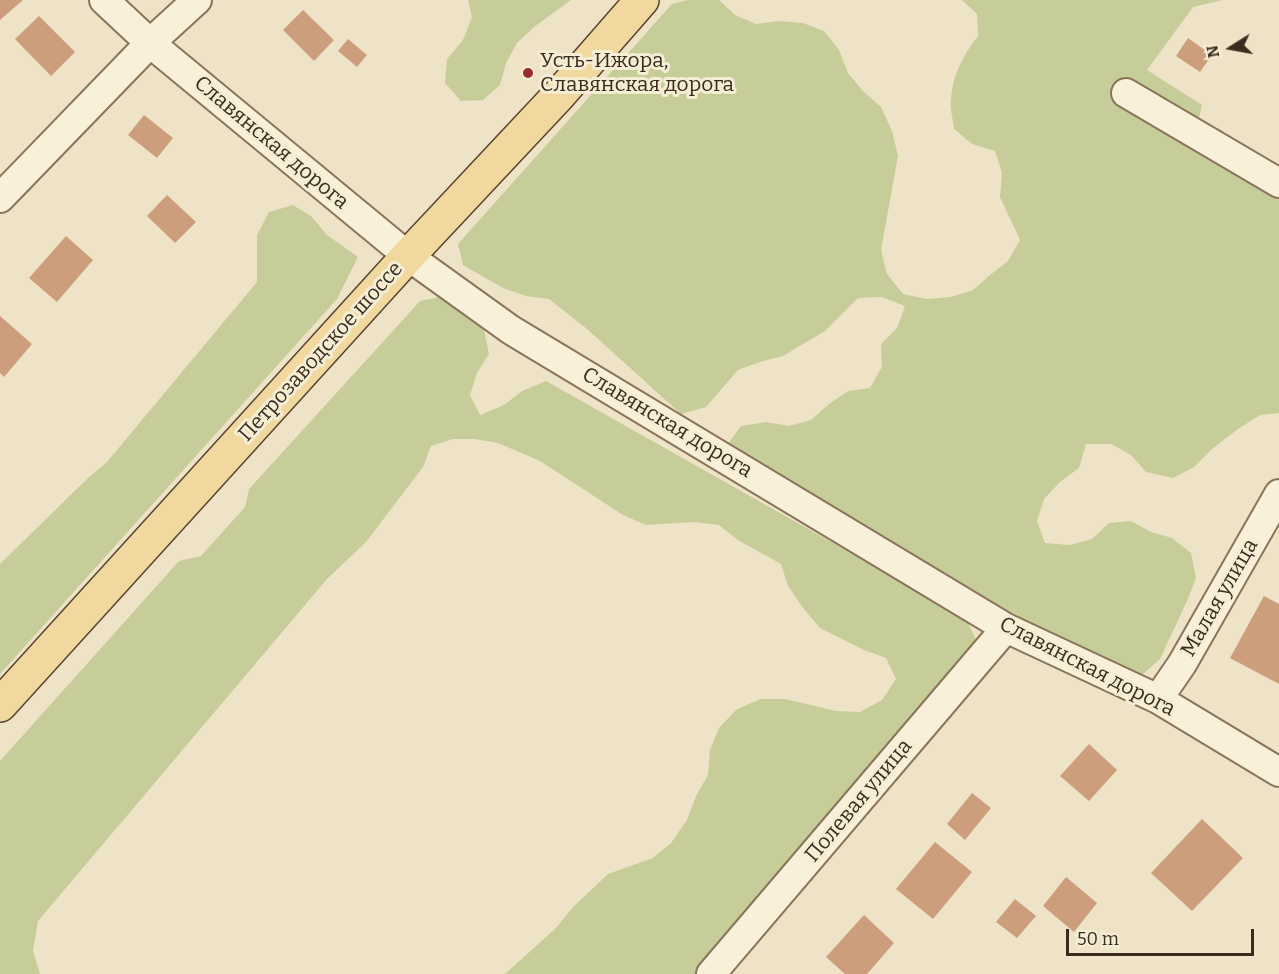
<!DOCTYPE html>
<html>
<head>
<meta charset="utf-8">
<style>
  body { margin:0 }
  #map { position:relative; width:1279px; height:974px; overflow:hidden; background:#eee3c6; font-family:Bitter,serif }
  canvas { display:block }
  .north { position:absolute; left:1201px; top:18px; width:60px; height:60px; -webkit-text-stroke:4px #f6edd5; paint-order:stroke; rotate:259deg; font-size:16px; font-weight:700; line-height:24px; text-align:center; color:#3a2c1f }
  .north::after { content:''; display:block; margin:auto; width:21px; height:27px; background:#3a2c1f; clip-path:polygon(50% 0,100% 100%,50% 72%,0 100%) }
  .scale { position:absolute; left:1066px; top:929px; width:188px; height:27px; box-sizing:border-box; border:3px solid #3a2c1f; border-top:0; padding-left:8px; font-size:18px; line-height:21px; white-space:nowrap; color:#3a2c1f; -webkit-text-stroke:4px #f6edd5; paint-order:stroke }
</style>
</head>
<body>
<div id="map">
<canvas width="1279" height="974"></canvas>
<div class="north">N</div>
<div class="scale">50 m</div>
</div>
<script>
const ctx = document.querySelector('canvas').getContext('2d');
ctx.lineJoin = 'round';
function fillPath(path, color) { ctx.fillStyle = color; ctx.fill(path, 'evenodd'); }
function stroke(path, color, width, dash) { ctx.strokeStyle = color; ctx.lineWidth = width; ctx.lineCap = dash ? 'butt' : 'round'; ctx.setLineDash(dash || []); ctx.stroke(path); }
function label(font, color, halo, rows, align = 'center') {
  ctx.font = font + ' Bitter,serif'; ctx.lineWidth = 6; ctx.setLineDash([]); ctx.textBaseline = 'middle'; ctx.strokeStyle = halo; ctx.fillStyle = color; for (const [text, x, y, turn = 0] of rows) {
    ctx.save(); ctx.translate(x, y); ctx.rotate((+turn || 0) * Math.PI / 180); ctx.textAlign = isNaN(turn) ? turn : align; if (halo) ctx.strokeText(text, 0, 0); ctx.fillText(text, 0, 0); ctx.restore();
  }
}
const green = new Path2D(`
  M468 0H573H571L534 27 517 43 506 63 500 85 483 100 461 101 445 83 447 59 463 40 472 17Z
  M688 0H719L735 15 756 24 779 21 803 23 824 31 839 50 848 73 863 91 881 107 892 131 898 156 881 250 887 274 903 294 927 299 951 297 973 290 990 275 1008 261 1020 240 1000 197 1002 173 995 151 972 144 954 129C953 120 950 109 951 100 952 76 963 55 978 36L977 14 962 0H1223L1193 7 1147 70 1202 105 1194 138 1214 160 1279 198V413L1260 415 1238 429 1212 449 1194 467 1173 478 1146 472 1131 455 1111 444H1086L1079 468 1060 482 1044 499 1037 521 1045 543 1070 545 1092 539 1109 523 1131 521 1151 532 1172 538 1191 553 1196 578 1187 601 1160 659 1142 675 1120 677 728 444 741 426 766 422 789 426 811 420 829 404 848 391 870 388 882 367 881 344 897 328 905 306 882 297 858 298 825 331 783 356 760 362 738 370 706 407 681 414 587 329 549 299 526 296 503 288 463 265 458 244 672 4Z
  M293 205 312 217 327 235 358 257 337 299 0 674V564L88 478 107 462 257 282V235L269 212Z
  M444 296 483 325 489 354 477 373 470 395 480 415 504 405 522 391 546 381 966 618 977 642 700 974H505L556 928 573 907 608 874 653 858 671 843 687 820 696 796 708 775 710 750 719 728 737 709 761 699H785L836 711 860 712 882 700 896 679 886 658 864 650 820 628 803 608 788 586 781 564 738 540 719 525 694 522 646 525 623 515 540 461 498 443 475 439H453L431 446 423 467 366 542 327 579 38 921 33 951 40 974H0V761L179 561 201 556 245 507 249 489 420 301Z`);
const building = new Path2D(`
  M0 0H23L0 20Z
  M303 10 334 40 314 61 283 30Z
  M39 16 75 52 51 76 15 39Z
  M1188 38 1212 55 1200 72 1176 56Z
  M348 39 367 55 357 67 338 51Z
  M144 115 173 138 157 158 128 135Z
  M167 195 196 222 175 243 147 216Z
  M66 236 93 260 57 302 29 278Z
  M0 316 32 344 4 377 0 373Z
  M1264 596 1279 604V684L1230 658Z
  M1089 744 1117 770 1089 801 1060 776Z
  M972 793 991 808 965 840 947 824Z
  M1202 819 1243 858 1192 911 1151 873Z
  M935 842 972 872 933 919 896 889Z
  M1066 877 1097 903 1074 932 1043 906Z
  M1015 899 1036 916 1017 938 996 922Z
  M864 915 894 943 867 974H845L826 957Z`);
const minor = new Path2D(`
  M104 0 150 43 408 256 511 330 1006 628 1158 699 1279 772
  M1126 93 1279 183
  M0 198 150 43 197 0
  M1158 699 1182 664 1279 494
  M711 974 1006 628`);
const primary = new Path2D(`
  M0 705 408 256 559 95 642 0`);
const markers = [
  [528,73,6,"#992c2c"]
];
const poiNames = [
  ["Усть-Ижора,",540,61],
  ["Славянская дорога",540,85]
];
const streetNames = [
  ["Славянская дорога",271,143,40],
  ["Петрозаводское шоссе",321,352,-48],
  ["Славянская дорога",667,423,31],
  ["Малая улица",1220,598,-60],
  ["Славянская дорога",1087,667,27],
  ["Полевая улица",859,801,-50]
];
fillPath(green, '#c6cd99');
fillPath(building, '#cc9e7c');
stroke(minor, '#8a745b', 32);
stroke(primary, '#584330', 36);
stroke(minor, '#f9f0d9', 28);
stroke(primary, '#f1d89e', 33);
for (const [x, y, r, color] of markers) { const dot = new Path2D(); dot.arc(x, y, r, 0, 2 * Math.PI); ctx.fillStyle = color; ctx.fill(dot); stroke(dot, '#f6edd5', 2); }
label('21px', '#3a2c1f', '#f6edd5', poiNames, 'left');
label('21px', '#3a2c1f', '#f6edd5', streetNames);
</script>
</body>
</html>
